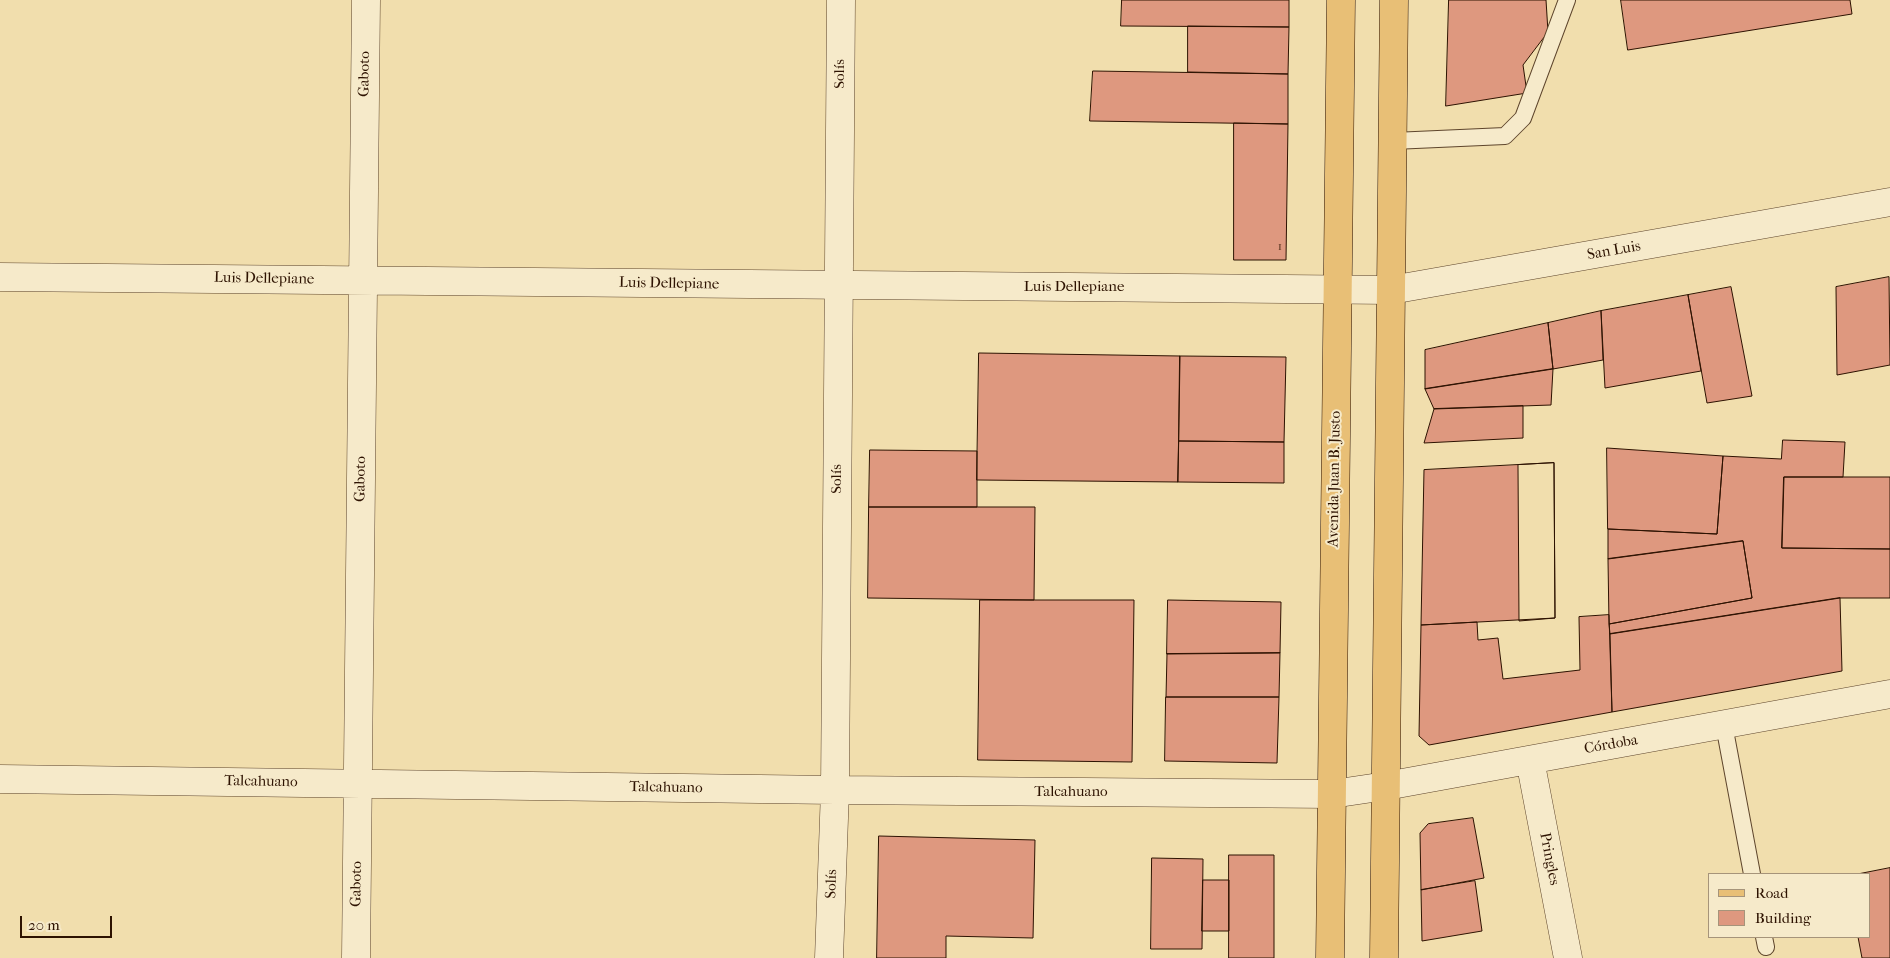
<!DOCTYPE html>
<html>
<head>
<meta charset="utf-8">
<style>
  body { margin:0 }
  #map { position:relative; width:1890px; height:958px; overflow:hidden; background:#f1dead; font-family:"IM FELL French Canon",serif }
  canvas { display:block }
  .legend { position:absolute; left:1708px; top:873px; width:162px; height:65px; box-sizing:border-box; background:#f6eaca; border:1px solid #a6947a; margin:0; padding:6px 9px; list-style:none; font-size:15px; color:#2d1201 }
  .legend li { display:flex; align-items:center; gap:10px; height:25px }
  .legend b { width:25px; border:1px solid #a6947a }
  .scale { position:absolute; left:20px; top:916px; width:92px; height:22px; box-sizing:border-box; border:2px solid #2d1201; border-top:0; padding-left:6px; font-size:15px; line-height:18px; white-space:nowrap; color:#2d1201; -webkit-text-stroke:4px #f6eaca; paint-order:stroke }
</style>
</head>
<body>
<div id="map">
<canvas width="1890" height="958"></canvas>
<ul class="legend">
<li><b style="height:6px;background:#e8bf76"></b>Road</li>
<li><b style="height:14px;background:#de987f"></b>Building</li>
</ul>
<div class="scale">20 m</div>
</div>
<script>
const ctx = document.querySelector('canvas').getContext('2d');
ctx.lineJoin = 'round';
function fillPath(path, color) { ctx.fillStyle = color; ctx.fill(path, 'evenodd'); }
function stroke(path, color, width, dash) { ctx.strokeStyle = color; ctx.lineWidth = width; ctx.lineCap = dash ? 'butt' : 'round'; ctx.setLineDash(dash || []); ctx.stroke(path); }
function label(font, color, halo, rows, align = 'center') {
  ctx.font = font + ' "IM FELL French Canon",serif'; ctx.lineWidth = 4; ctx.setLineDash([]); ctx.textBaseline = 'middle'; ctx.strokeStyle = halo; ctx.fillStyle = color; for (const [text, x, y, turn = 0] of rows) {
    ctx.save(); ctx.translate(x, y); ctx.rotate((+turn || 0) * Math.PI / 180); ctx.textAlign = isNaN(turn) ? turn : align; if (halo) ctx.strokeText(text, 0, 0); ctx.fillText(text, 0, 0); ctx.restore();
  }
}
const building = new Path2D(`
  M1122 0H1289V27L1121 26Z
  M1449 0H1546L1548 32 1523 65 1527 93 1446 106Z
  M1621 0H1850L1852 14 1628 50Z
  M1188 26 1289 27 1288 74 1188 72Z
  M1093 71 1288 74V124L1090 121Z
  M1234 123 1288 124 1286 260H1234Z
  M1889 277 1890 365 1837 375 1836 287Z
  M1731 287 1752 396 1707 403 1688 295Z
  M1688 295 1701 371 1605 388 1601 311Z
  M1601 311 1603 360 1553 369 1548 323Z
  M1548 323 1553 369 1425 389V350Z
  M979 353 1180 356 1178 482 977 480Z
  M1180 356 1286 357 1284 442 1179 441Z
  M1553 369 1551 405 1434 409 1425 389Z
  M1523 406V438L1424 443 1434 409Z
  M1783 440 1845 442 1843 477H1784L1782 548 1890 549V598H1840L1610 634 1609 624 1752 598 1743 541 1608 559V529L1717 534 1723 456 1781 459Z
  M1179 441 1284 442V483L1178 482Z
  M1607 448 1723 456 1717 534 1608 529Z
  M870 450 977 451V507H869Z
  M1554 463 1555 618 1421 625 1424 470Z
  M1554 463 1555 618 1519 621 1518 465Z
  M1784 477H1890V549L1782 548Z
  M869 507H1035L1034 600 868 598Z
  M1743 541 1752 598 1609 624 1608 559Z
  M1840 598 1842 671 1612 712 1610 634Z
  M980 600H1134L1132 762 978 760Z
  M1168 600 1281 602 1280 653 1167 654Z
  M1609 615 1612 712 1429 745 1419 736 1421 625 1477 622 1478 640 1498 638 1503 679 1580 670 1579 617Z
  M1280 653 1279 697H1166L1167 654Z
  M1166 697H1279L1277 763 1165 761Z
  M1473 818 1484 878 1421 890 1420 833 1428 824Z
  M879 836 1035 840 1033 938 946 936V958H877Z
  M1229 855H1274V958H1229Z
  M1152 858 1203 859 1202 949H1151Z
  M1890 868V958H1862L1858 937H1869V874H1858Z
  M1203 880H1229V931H1202Z
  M1475 881 1482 931 1422 941 1421 890Z`);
const lane = new Path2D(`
  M1393 141 1505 136 1523 118 1567 0
  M1724 725 1752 874
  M1764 937 1766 947`);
const street = new Path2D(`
  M0 277 1391 290 1890 202
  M1530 760 1568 958
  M0 779 835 790 1332 794 1386 786 1890 694
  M356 958 366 0
  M829 958 835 790 841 0`);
const primary = new Path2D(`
  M1330 958 1341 0
  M1384 958 1394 0`);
const numberNames = [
  ["1",1280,247]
];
const streetNames = [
  ["Gaboto",365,74,-89],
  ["Solís",840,74,-90],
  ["San Luis",1614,251,-10],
  ["Luis Dellepiane",264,279,1],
  ["Luis Dellepiane",669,284,1],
  ["Luis Dellepiane",1074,287],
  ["Gaboto",361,479,-89],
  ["Solís",837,479,-90],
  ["Avenida Juan B. Justo",1335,479,-89],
  ["Córdoba",1611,745,-10],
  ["Talcahuano",261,782,1],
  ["Talcahuano",666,788,1],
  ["Talcahuano",1071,792],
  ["Pringles",1549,859,79],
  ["Gaboto",357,884,-89],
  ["Solís",832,884,-88]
];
fillPath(building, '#de987f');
stroke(building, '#2d1201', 1);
stroke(lane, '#5e452c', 18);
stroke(street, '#5e452c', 29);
stroke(primary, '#2d1201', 29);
stroke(lane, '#f6eaca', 16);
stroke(street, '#f6eaca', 28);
stroke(primary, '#e8bf76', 28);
label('12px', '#593420', null, numberNames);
label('15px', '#2d1201', '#f6eaca', streetNames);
</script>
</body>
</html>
